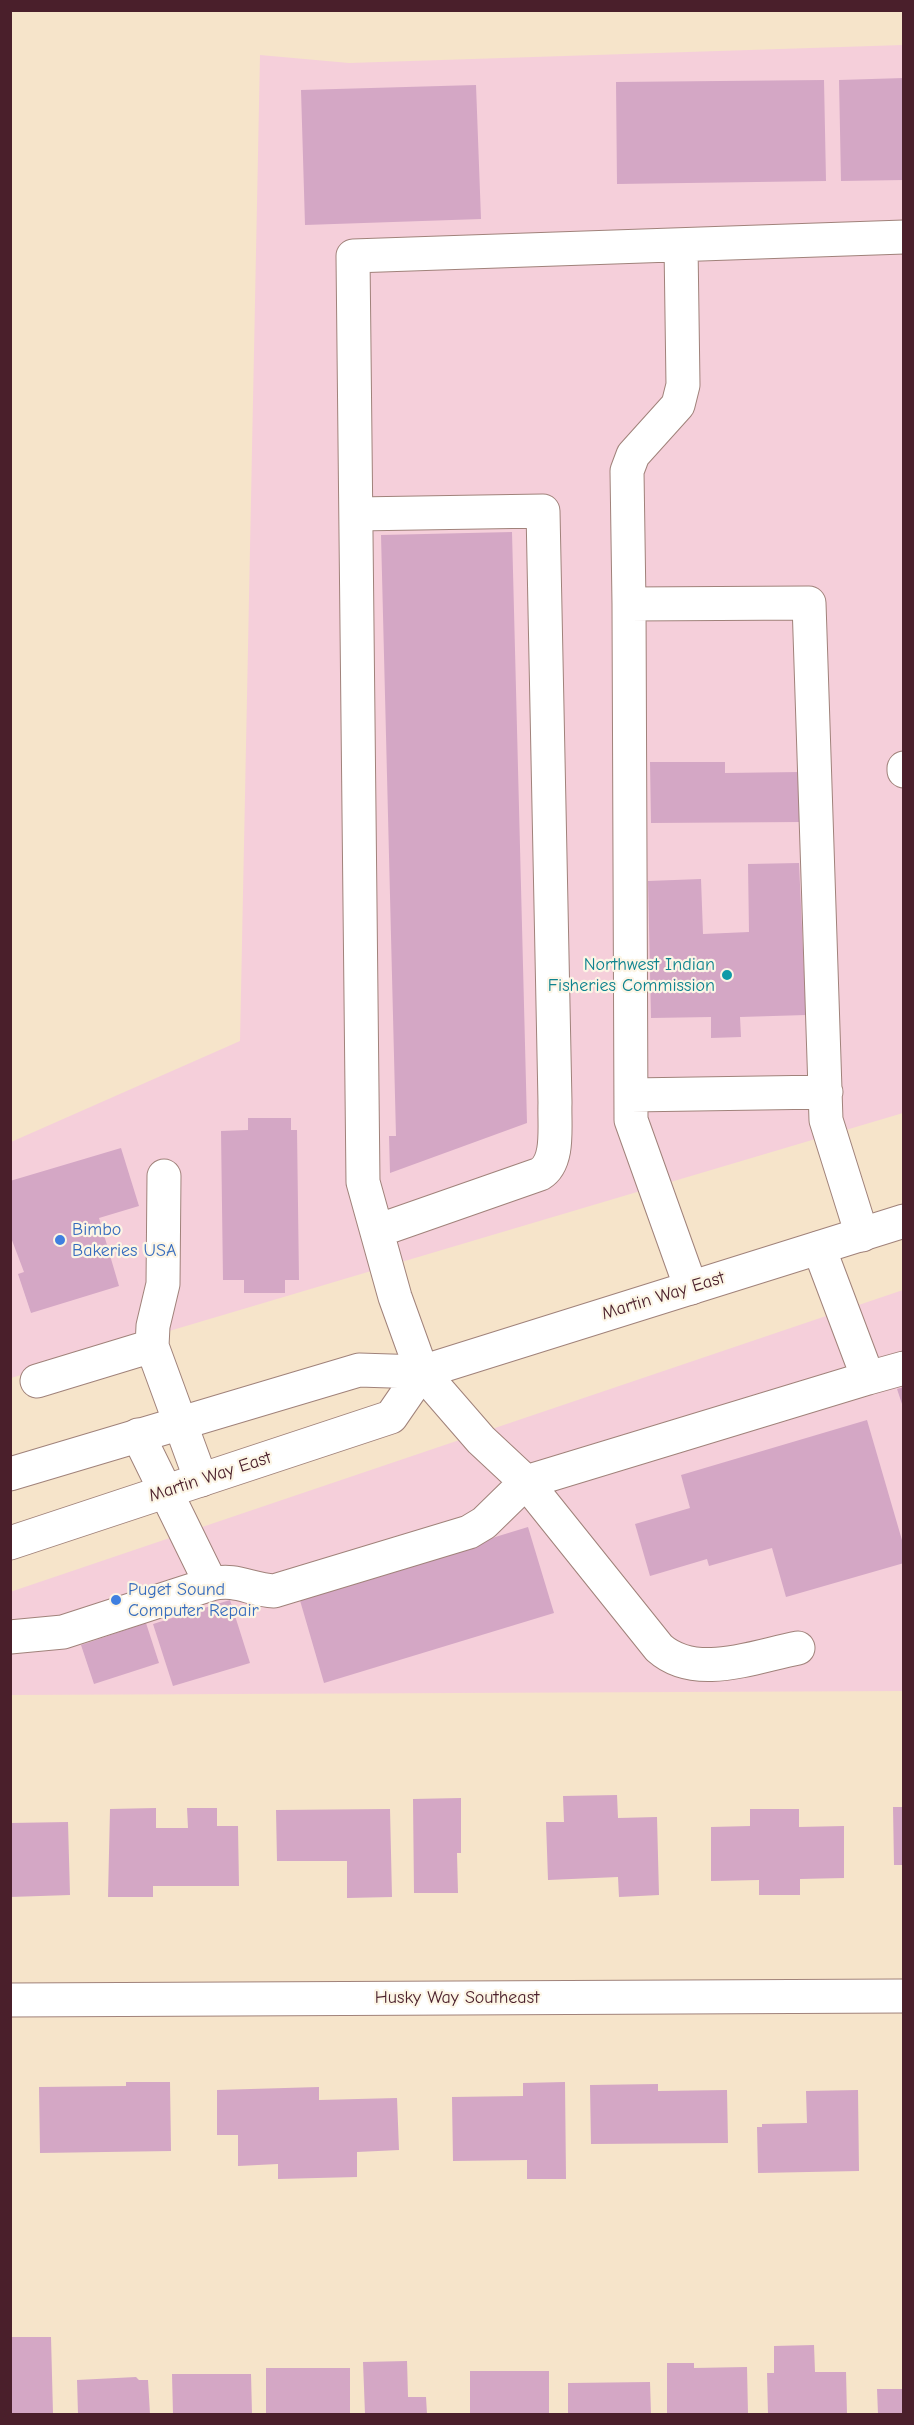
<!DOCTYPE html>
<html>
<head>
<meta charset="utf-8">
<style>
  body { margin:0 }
  #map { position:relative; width:914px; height:2425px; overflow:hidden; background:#f6e4ca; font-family:"Comic Neue",sans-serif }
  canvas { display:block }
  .frame { position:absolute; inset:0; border:12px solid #4a1f2b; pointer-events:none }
</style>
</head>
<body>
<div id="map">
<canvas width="914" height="2425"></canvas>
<div class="frame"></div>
</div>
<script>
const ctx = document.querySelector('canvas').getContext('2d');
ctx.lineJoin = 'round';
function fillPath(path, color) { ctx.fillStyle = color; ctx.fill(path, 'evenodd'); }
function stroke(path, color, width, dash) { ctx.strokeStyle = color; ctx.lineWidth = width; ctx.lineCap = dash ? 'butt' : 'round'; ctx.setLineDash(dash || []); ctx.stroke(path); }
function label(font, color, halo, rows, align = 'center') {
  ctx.font = font + ' "Comic Neue",sans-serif'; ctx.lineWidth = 4.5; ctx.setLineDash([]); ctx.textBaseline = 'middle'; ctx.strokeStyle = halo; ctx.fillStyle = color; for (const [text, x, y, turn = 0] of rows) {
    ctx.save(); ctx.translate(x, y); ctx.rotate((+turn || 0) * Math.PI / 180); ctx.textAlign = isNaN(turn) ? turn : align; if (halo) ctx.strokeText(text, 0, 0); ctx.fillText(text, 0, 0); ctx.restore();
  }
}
const built = new Path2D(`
  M903 45V1113L11 1378V1142L240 1041 260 55 349 63Z
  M903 1290V1691L11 1695 10 1592Z`);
const building = new Path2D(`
  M904 78V180L841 181 839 80Z
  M824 80 826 181 617 184 616 82Z
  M476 85 481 219 305 225 301 90Z
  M512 532 527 1123 390 1173 389 1136H396L381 535Z
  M650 762H725V773L801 772 802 822 651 823Z
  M799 863 806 1015 740 1017 741 1037 711 1038V1017L651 1018 648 881 701 879 703 934 749 932 748 864Z
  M248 1118H291V1130H297L299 1280H285V1293H244V1280H223L221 1131 248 1130Z
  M121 1148 139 1206 99 1218 119 1286 31 1313 18 1274 24 1272 10 1235V1181Z
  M904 1387V1407H903L897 1389Z
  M867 1420 904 1547V1563L786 1597 772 1548 709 1566 707 1559 650 1576 635 1524 690 1508 681 1475Z
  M528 1527 554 1613 324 1683 299 1597Z
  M230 1600 250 1663 173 1686 153 1624Z
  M146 1623 159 1663 94 1684 81 1645Z
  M617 1795 618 1818 657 1817 659 1895 619 1897 618 1877 548 1880 546 1822H564L563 1796Z
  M461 1798V1853H457L458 1893H414L413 1799Z
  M893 1807H904V1865H894Z
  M156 1808V1828H188L187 1808H217V1826H238L239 1886H153V1897H108L110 1809Z
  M390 1809 392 1897 347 1898V1861H277L276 1810Z
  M750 1809H799V1827L844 1826V1878L800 1879V1895H759V1880L711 1881V1827L750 1826Z
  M68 1822 70 1895 10 1897V1823Z
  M126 2082H170L171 2151 40 2153 39 2087 126 2086Z
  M565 2082 566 2179H527V2160L453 2161 452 2097 523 2096V2083Z
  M658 2084V2091L727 2090 728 2143 591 2144 590 2085Z
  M319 2087V2100L397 2098 399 2150 357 2152V2177L278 2179V2164L238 2166V2135H217V2090Z
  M858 2090 859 2171 758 2173 757 2127H762V2124L807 2123 806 2091Z
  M10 2337H51L53 2414H10Z
  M814 2345 815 2372H846L847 2414H768L767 2373H774V2346Z
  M407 2361 408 2397H426L427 2414H365L363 2362Z
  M667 2363H694V2368L747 2367 748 2414H667Z
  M266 2368H350V2414H266Z
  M470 2371H549V2414H470Z
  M172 2374H251L252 2414H173Z
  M136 2377 139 2380H148L150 2414H78L77 2380Z
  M650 2382 651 2414H568V2383Z
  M877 2389H904V2414H878Z`);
const minor = new Path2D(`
  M356 514 543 511 555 1103C554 1125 560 1162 540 1174L377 1231
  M629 604 627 471 633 455 678 405 683 385 681 245
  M904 768V771
  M631 1095 826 1092
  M164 1176 163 1284 153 1326 152 1346 201 1480
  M819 1248 868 1378 904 1368
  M691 1288 631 1120 629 604 809 603 826 1120 862 1235
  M37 1381 152 1346
  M138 1435 211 1584C237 1578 250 1590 274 1591L469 1532 484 1523 526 1482 868 1378
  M10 1637 63 1632 211 1584
  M798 1648C755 1656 696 1681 659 1648L526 1482 481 1440 422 1372 395 1297 363 1182 353 256 904 237
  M10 2000 904 1996`);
const major = new Path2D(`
  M10 1474 359 1370 422 1372 904 1221
  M10 1543 391 1417 422 1372`);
const markers = [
  [727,975,6,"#0f9aa8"],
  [60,1240,6,"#3f7fe0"],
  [116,1600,6,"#3f7fe0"]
];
const cultureNames = [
  ["Northwest Indian",715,965],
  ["Fisheries Commission",715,986]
];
const shopNames = [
  ["Bimbo",72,1230],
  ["Bakeries USA",72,1251],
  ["Puget Sound",128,1590],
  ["Computer Repair",128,1611]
];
const streetNames = [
  ["Martin Way East",663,1296,-17],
  ["Martin Way East",210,1477,-18],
  ["Husky Way Southeast",457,1998]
];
fillPath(built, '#f5cfda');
fillPath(building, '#d4a7c5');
stroke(minor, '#a0827a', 35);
stroke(major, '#a0827a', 35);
stroke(minor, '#fff', 33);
stroke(major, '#fff', 33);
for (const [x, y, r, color] of markers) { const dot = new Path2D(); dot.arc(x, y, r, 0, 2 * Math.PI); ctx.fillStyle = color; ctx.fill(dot); stroke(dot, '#fcf5e5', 2); }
label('18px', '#0d838f', '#fcf5e5', cultureNames, 'right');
label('18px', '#366cbe', '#fcf5e5', shopNames, 'left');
label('18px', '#4a1f2b', '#fcf5e5', streetNames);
</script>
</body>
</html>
